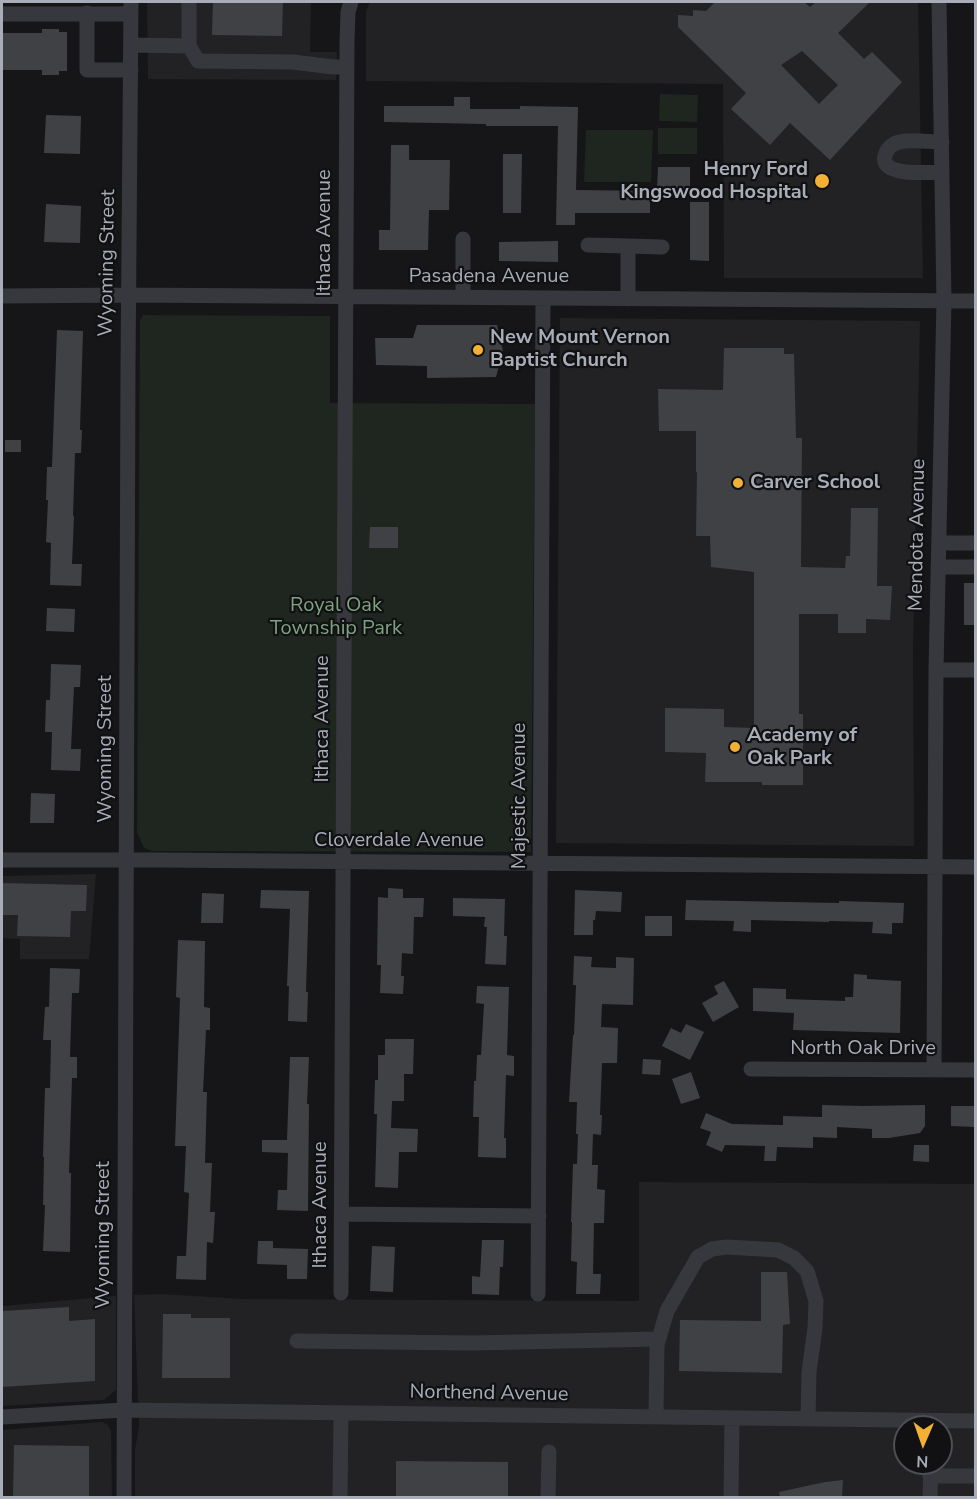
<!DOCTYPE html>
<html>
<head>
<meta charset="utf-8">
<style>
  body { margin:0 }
  #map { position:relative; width:977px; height:1499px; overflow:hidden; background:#161618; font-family:"Nunito Sans",sans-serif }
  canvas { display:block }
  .frame { position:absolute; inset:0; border:3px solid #a8adb8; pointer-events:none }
  .north { position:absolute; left:893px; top:1415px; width:60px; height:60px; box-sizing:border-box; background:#111113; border:2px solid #4d4f55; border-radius:50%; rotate:182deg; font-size:16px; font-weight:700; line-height:24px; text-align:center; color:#a8adb8 }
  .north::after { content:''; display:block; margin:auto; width:21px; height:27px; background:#f2b134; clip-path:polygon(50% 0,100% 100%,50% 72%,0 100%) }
</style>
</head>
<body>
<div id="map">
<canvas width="977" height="1499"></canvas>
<div class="frame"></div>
<div class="north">N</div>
</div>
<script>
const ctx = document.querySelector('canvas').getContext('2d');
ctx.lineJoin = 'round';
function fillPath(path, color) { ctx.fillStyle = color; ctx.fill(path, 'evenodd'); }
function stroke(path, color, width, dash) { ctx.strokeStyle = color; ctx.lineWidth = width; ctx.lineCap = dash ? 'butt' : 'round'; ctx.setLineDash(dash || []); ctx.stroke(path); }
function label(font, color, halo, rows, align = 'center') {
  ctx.font = font + ' "Nunito Sans",sans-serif'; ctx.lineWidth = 4.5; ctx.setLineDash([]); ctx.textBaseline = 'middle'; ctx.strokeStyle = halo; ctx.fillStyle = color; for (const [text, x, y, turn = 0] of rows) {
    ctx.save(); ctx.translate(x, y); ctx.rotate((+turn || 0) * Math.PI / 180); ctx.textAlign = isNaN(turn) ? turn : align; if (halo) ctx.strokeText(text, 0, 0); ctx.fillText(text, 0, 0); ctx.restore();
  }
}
const built = new Path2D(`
  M147 2H311L310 52H337L336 80 148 79Z
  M370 2H918L923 278H724L723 84 366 81V12Z
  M560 318 920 321 913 650 914 846 556 843Z
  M96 874 89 959H20V939L2 938V876Z
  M639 1182 975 1184V1497H135V1450L139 1426 134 1295 161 1294 242 1299 639 1301ZM905 1427H941V1463H905Z
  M116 1296V1390L104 1400 2 1406V1306Z
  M102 1422 108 1425 111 1431 112 1497 2 1498V1430Z`);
const green = new Path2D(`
  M660 94 698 95 697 122 659 121Z
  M658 128H697V154H658Z
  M586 130H653L651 182H584Z
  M143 315 330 316V403L535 404 531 852 153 851 144 848 137 832 140 321Z`);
const building = new Path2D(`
  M213 2H283L282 36 212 35Z
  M715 2H804L810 7 816 2H870L838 33 864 59 872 52 902 82 830 160 790 123 770 145 731 109 746 93 678 27V15L693 16V10L706 11ZM802 51 838 85 819 104 781 65Z
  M42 29H59V32H67V71H59V75H42V70H2V33H42Z
  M454 97H470V109H520V106L578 107 576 190 650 191V213H575V225H556L558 126H486V124L384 122V106H454Z
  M46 115 81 116 80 154 44 153Z
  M391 145H409V160H450L449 210H429L428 250H379V230H390Z
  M503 154H522L521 213H503Z
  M658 167H690V189H657Z
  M690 202H709V261L690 260Z
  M46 204 81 206 80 243 44 242Z
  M558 241V262L499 261V242Z
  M417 325H497L503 351 496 377 427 378V366L376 365 375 338H413Z
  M57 330 83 331 80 430H82L81 453H75L73 516H74L72 564H82L81 586 50 585 51 543 46 542 48 500H46L47 467H52Z
  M724 348H784V354H794L796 438H802L801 567 845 568 846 556H850L851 508H878L877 586H892L890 620 866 619V633H838V614H799V714H803V785H762V782H705L706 753 665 752V708L724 709V727L754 728V572L711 567 710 536H696L697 472H696V431H659L658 389 723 390Z
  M5 440H21V452H5Z
  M370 527H398V548H369Z
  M964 583H975V625H964Z
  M47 608 75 609 74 632 46 631Z
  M51 664 81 665 80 687H74L71 749H81L80 771 51 770 52 732H45L46 700H50Z
  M31 793 55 794 54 823H30Z
  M2 883 87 885 86 911H71L70 937 17 936 18 915H2Z
  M388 888 403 889V898H424L423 917H414L413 954 402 953 401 976H404L403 994 380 993 381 965H377L378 897 388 898Z
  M261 890 309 891 306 992H308L307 1022 288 1021 289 986H287L290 909 260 908Z
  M575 890 622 892 621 912 596 911 595 920H593V935H574Z
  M202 893 224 894 223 923H201Z
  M453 898 505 899 504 936H507L506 965 485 964 487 927H484L485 917 453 916Z
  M686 900 839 903V901L904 903 903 923H892V934L872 933 873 922 829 921V922L751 920V932L733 931 734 921 685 920Z
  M645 916H672V936H645Z
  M178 940 205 941 204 1007 210 1008V1030H206L203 1092H207L205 1163H212L210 1212H215L213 1243 207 1242 206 1280 176 1279 177 1256H186L189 1193 184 1192 186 1146H175L180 998 176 997Z
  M574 956 592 957 591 967 616 968V957L634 958 633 1005 602 1004 601 1027 618 1028 617 1063H602L600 1115H602L601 1135 593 1134 592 1165H598L597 1189 605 1190 604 1223H594L593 1274H601L600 1294H576L577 1262 571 1261 572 1222H571L573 1164H577L578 1134H576L577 1102H569L573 1035H574L576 985H573Z
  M50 968 80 969 79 993H72L70 1057H77V1078H72L69 1173H71L70 1252 43 1251 45 1205H43L44 1157H43L45 1088H50L51 1040H43L45 1007H49Z
  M854 974 867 975V979L901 981 900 1033 793 1030 794 1013 753 1011V988L786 989V999L845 1001V997H853Z
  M724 981 739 1007 713 1022 702 1003 718 994 714 986Z
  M477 986 509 987 507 1055 514 1056V1076L506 1075 504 1138H506V1158L478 1157 479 1117H473L474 1081H476L477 1055H481L484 1004 476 1003Z
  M686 1024 704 1032 690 1060 662 1046 671 1028 681 1033Z
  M385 1039H414L413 1074H404V1101H392L391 1128 418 1129 417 1152H399L398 1188 375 1187 377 1114H374L375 1080H378V1055H385Z
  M290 1057H309L307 1104H309L308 1211 277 1210 278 1190H287L288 1153 262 1152V1140H287Z
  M643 1059 661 1060 660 1075 642 1074Z
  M691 1072 700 1098 681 1104 672 1079Z
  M822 1105 863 1106 925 1105V1126L920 1133 889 1138H872V1129L837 1127V1138L813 1137V1148L777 1147 776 1161H764L765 1146 725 1145 722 1152 706 1145 711 1132 700 1128 706 1113 732 1124 783 1125V1116L822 1117Z
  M951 1106H975V1127L951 1126Z
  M914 1145H929V1162L913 1161Z
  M482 1240H504L503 1267H500L499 1295 472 1294V1276L480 1277Z
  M258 1241H273V1248L308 1249 307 1279H287V1265L257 1264Z
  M372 1246 395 1247 393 1292 370 1291Z
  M761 1272H787L790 1324 783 1325 782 1373 679 1371 680 1320 761 1321Z
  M69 1307V1321L95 1319V1381L2 1387V1311Z
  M163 1314H191V1318H230V1378H162Z
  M14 1445 89 1446V1497H13Z
  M396 1461 508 1462V1497H396Z
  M843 1480 842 1497H780L779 1492 825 1482Z`);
const minor = new Path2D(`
  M87 13V70H131
  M2 14H131
  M131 45 189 46V2
  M189 46 198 61 293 62 333 67H347
  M942 142C929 142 912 139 900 142 894 143 888 147 886 153 875 178 930 172 942 172
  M463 239V297
  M588 245 628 246V299
  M628 246 662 247
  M2 296 129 295 976 301
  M939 543H976
  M938 567H976
  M936 670H976
  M2 860H160L976 867
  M751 1069 976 1070
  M934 1070 936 670 944 301 939 2
  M342 1214 539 1216
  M341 1293 347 42 348 12 351 2
  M538 1294 543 298
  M297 1341 472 1343 658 1339
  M2 1417 124 1410 976 1421
  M656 1417 657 1345 667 1311 698 1257 712 1249 727 1247 778 1250 794 1258 807 1271 816 1301 815 1328 809 1372 808 1419
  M930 1476H976
  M124 1498 128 367 131 2
  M340 1498 341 1413
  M548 1498 549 1452
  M731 1498 732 1419
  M930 1498 931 1463`);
const markers = [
  [822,181,8,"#f2b134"],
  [478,350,6,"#f2b134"],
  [738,483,6,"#f2b134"],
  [735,747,6,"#f2b134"]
];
const poiNames = [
  ["Henry Ford",808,170,"right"],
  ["Kingswood Hospital",808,193,"right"],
  ["New Mount Vernon",490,338],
  ["Baptist Church",490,361],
  ["Carver School",750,483],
  ["Academy of",747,736],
  ["Oak Park",747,759]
];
const streetNames = [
  ["Ithaca Avenue",325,233,-90],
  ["Wyoming Street",108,263,-89],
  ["Pasadena Avenue",489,277],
  ["Mendota Avenue",918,535,-89],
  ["Ithaca Avenue",323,719,-90],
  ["Wyoming Street",106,749,-90],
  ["Majestic Avenue",520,796,-90],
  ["Cloverdale Avenue",399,841],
  ["North Oak Drive",863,1049],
  ["Ithaca Avenue",321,1205,-90],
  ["Wyoming Street",104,1235,-90],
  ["Northend Avenue",489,1394,1]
];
const parkNames = [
  ["Royal Oak",336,606],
  ["Township Park",336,629]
];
fillPath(built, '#222225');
fillPath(green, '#1e261f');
fillPath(building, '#404145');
stroke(minor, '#37383d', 15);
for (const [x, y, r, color] of markers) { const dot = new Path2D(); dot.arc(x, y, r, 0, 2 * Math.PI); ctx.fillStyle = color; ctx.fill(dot); stroke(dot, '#111113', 2); }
label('bold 20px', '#a8adb8', '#111113', poiNames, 'left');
label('20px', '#a8adb8', '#111113', streetNames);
label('20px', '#7fa381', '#111113', parkNames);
</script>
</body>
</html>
